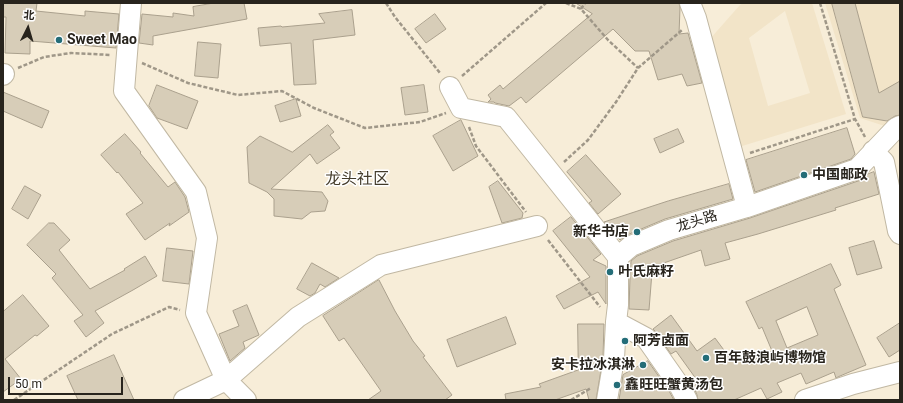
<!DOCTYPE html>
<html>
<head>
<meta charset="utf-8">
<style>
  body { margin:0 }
  #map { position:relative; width:903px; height:403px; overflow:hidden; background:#f7edd8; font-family:Roboto,"Noto Sans SC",sans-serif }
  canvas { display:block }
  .frame { position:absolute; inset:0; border:4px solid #28241d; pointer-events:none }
  .north { position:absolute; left:8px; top:8px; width:40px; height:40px; -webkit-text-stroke:3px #fff; paint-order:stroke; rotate:5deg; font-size:11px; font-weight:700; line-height:16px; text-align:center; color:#28241d }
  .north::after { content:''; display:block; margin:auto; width:14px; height:18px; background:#28241d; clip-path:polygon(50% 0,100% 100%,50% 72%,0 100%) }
  .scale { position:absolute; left:8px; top:377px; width:115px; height:18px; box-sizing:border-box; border:2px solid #28241d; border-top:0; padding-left:5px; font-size:12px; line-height:14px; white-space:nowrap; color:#28241d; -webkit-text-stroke:3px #fff; paint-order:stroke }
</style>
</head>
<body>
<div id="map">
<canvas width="903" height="403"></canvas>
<div class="frame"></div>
<div class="north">北</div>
<div class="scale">50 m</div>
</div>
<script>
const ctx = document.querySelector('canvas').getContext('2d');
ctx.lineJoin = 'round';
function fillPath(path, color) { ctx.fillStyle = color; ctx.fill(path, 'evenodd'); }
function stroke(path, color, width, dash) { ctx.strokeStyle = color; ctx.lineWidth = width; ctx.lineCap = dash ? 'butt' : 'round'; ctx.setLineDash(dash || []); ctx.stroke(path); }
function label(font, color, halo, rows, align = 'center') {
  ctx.font = font + ' Roboto,"Noto Sans SC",sans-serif'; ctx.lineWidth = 3; ctx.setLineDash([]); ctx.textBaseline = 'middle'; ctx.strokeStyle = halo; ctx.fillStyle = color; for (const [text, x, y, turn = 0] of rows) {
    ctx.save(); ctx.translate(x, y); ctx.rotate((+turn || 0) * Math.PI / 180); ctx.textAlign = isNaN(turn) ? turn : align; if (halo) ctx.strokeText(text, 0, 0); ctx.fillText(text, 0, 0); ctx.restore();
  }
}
const built = new Path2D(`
  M743 3H812L846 114 739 147 709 40 740 5ZM785 11 810 93 768 106 749 38Z
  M825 3H900V131L860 118Z`);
const building = new Path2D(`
  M3 3H37L36 11 85 16V11L119 14 116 48 30 41V54L5 53 6 17H3Z
  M214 3H244L247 19 153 36V45L139 43 142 14 173 17V13L194 16 193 7Z
  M576 3H679L680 8 679 34 688 33 702 83 687 86 682 74 658 80 649 51H635L613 29 526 103 521 97 509 106 495 103 494 102H488L491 99 488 95 500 85 503 89 592 14Z
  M832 3H855L879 93 900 81V115L895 116 887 121 863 117Z
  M352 10 355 35 313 40 316 84 294 85 291 43 260 46 258 28 281 26 282 27 325 23 319 14Z
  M435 14 446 29 426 43 415 29Z
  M198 42 221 44 218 78 195 76Z
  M157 85 198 101 187 129 157 118 149 106Z
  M424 85 428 112 405 115 401 88Z
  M3 92 49 111 42 128 3 111Z
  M296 99 301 116 280 122 275 106Z
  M461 120 478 156 453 171 433 136Z
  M328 125 334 132 330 135 340 148 317 164 310 154 271 189 322 192 328 201 325 211 311 212 302 219 274 216V199L267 192 249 183 247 147 260 136 292 152Z
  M847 128 855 154 851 159 755 192 746 160Z
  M678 129 684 142 660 153 654 139Z
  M125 134 141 152 140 153 168 187 175 182 185 197 189 212 169 226 170 223 145 240 126 214 143 203 118 172 117 173 101 155Z
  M586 155 621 194 598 214 589 203 592 201 567 172Z
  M874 172 879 194 835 208 836 210 758 234 725 243 730 259 705 266 701 250 658 265 652 272 649 310 629 309 630 277 631 261 637 256 673 241 750 218 861 180 868 174Z
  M498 181 523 213 522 218 502 223 489 187Z
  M729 184 733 199 665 219 627 235 620 240 604 222 668 201Z
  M25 186 41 195 28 219 12 209Z
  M571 217 601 254 593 260 606 266V304L598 292 564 309 556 296 590 277 553 231Z
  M49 223H54L70 240 59 250 90 289 125 270 124 269 145 256 157 276 133 290 95 311 104 323 86 337 74 321 83 315 52 278 56 274 27 245Z
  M874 241 882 268 857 275 849 248Z
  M167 248 193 251 189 284 163 281Z
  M312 263 339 278 325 287 320 284 315 293 310 296 297 289Z
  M831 264 841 285 834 289 866 365 840 376 836 378 834 372 806 384 801 373 777 383 782 392 767 399 761 388 734 400H698L697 395 693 386 699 383 676 351 671 354 655 331 653 329 671 315 697 351 715 338 732 361 748 355 751 361 772 351 762 327 759 329 746 302ZM807 307 818 335 787 348 776 321Z
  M379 280 395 311 413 341 425 356 423 357 452 395 445 400H368L381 391 344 338 339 341 323 316Z
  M23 295 49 326 37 336 35 335 5 359 21 379 3 392V312Z
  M247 305 259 335 243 342 245 348 230 361 219 334 239 326 233 311Z
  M506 317 516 344 457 367 447 340Z
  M900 323V350L889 357 877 338Z
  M578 324H604L603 358 596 400H589L586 389 555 400H506L505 394 541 387 539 384 578 370Z
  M114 355 134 400H78L67 376Z
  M648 361 669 391 674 400H619L623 375Z`);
const path = new Path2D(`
  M386 3 395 17 440 73
  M566 3 581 9 608 40 638 68
  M820 3 855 119 865 137
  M581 9 585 3
  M142 63 188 83 238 95 282 91 314 108 365 128 420 122 446 113
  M18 68 44 57 71 53 111 55
  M462 76 546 3
  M469 127 476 146 526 212
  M750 153 855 119
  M564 162 588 140 616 102 638 68 682 30
  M548 240 600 307
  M14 400 112 334 169 307 180 310
  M571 400 591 388`);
const minor = new Path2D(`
  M131 3 124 91 196 192 207 238 196 313 226 380 298 317 381 265 537 226
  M690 3 696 18 747 207
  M3 75 4 74
  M450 87 461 108 506 117 618 257
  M873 151 884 162 898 231 900 234
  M616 322 646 338 679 385 687 400
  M184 400 226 380 246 400
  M607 400 614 359 616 322 618 305V257L631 246 669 230 747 207 857 169 896 128 900 126
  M805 400 853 384 900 372`);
const markers = [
  [59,40,4,"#246d78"],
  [804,175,4,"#246d78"],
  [637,232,4,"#246d78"],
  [610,272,4,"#246d78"],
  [625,341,4,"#246d78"],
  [706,358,4,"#246d78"],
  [643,365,4,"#246d78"],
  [617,385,4,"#246d78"]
];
const poiNames = [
  ["Sweet Mao",67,40],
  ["中国邮政",812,175],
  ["新华书店",629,232,"right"],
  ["叶氏麻籽",618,272],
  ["阿芳卤面",633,341],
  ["百年鼓浪屿博物馆",714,358],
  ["安卡拉冰淇淋",635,365,"right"],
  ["鑫旺旺蟹黄汤包",625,385]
];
const streetNames = [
  ["龙头路",697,222,-17]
];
const quarterNames = [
  ["龙头社区",357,180]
];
fillPath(built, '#f2e4c8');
fillPath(building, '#d7cdb8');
stroke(building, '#aaa08d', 1);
stroke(minor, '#c1b8a3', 22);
stroke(path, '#9f9788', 2.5, [4, 2]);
stroke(minor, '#fff', 20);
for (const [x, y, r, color] of markers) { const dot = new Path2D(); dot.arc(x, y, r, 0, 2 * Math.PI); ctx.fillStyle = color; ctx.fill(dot); stroke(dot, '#fff', 1.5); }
label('bold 14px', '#28241d', '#fff', poiNames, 'left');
label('14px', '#28241d', '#fff', streetNames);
label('16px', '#433b2a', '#fff', quarterNames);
</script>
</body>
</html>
